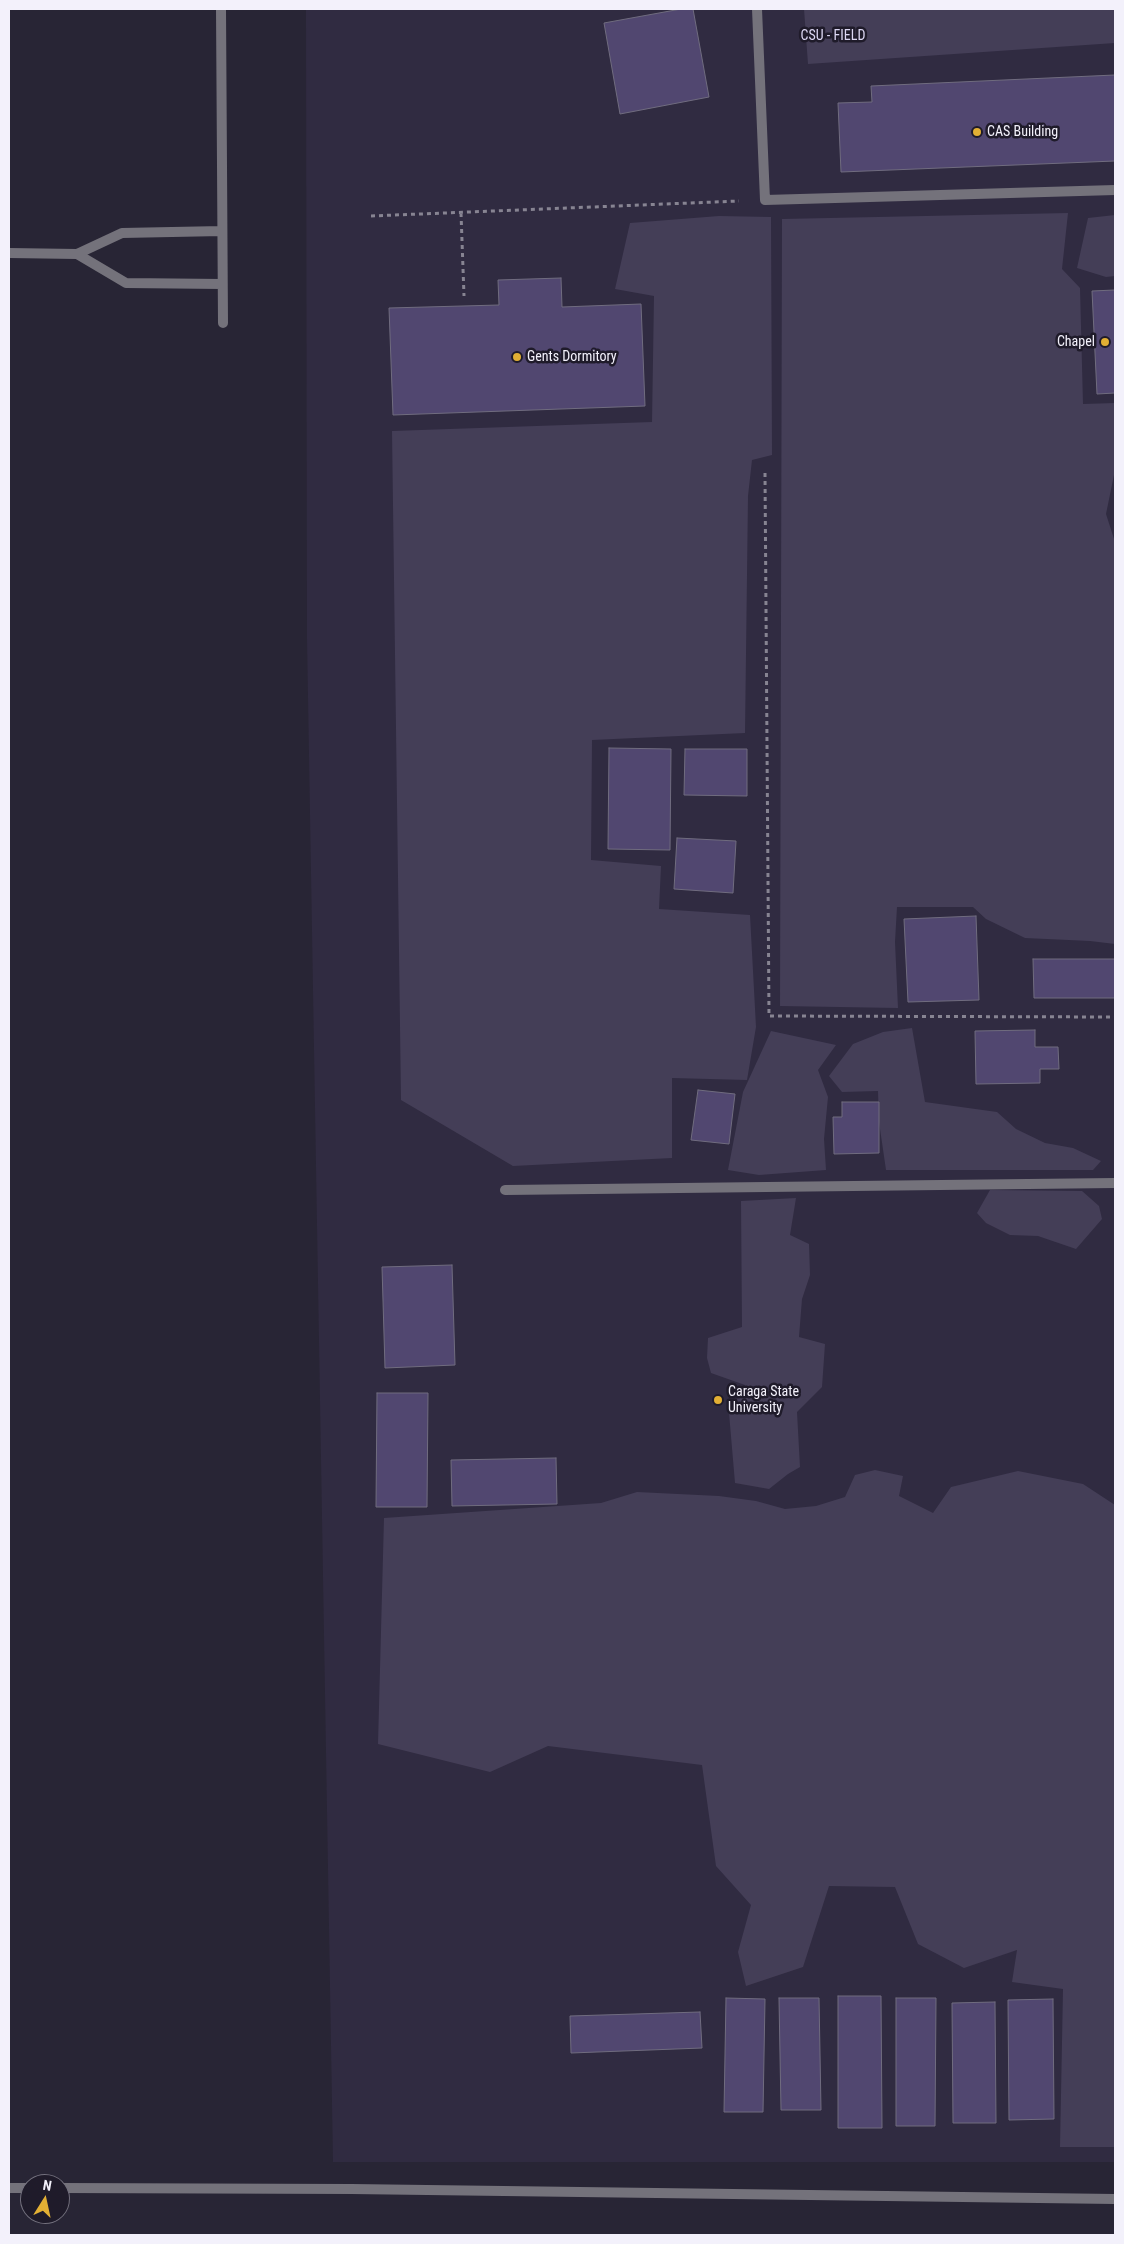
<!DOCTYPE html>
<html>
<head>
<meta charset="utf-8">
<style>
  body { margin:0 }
  #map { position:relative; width:1124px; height:2244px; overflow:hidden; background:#282535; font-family:"Roboto Condensed",sans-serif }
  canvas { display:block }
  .frame { position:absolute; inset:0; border:10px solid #f3f1fb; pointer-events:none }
  .north { position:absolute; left:20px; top:2174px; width:50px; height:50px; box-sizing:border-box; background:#1f1b2a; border:1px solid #74717e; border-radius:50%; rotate:10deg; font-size:14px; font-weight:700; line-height:20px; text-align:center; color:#f3f1fb }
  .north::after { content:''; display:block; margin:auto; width:18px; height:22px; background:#e2af34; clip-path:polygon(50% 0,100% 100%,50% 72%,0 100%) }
</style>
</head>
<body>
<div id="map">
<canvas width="1124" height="2244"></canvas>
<div class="frame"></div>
<div class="north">N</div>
</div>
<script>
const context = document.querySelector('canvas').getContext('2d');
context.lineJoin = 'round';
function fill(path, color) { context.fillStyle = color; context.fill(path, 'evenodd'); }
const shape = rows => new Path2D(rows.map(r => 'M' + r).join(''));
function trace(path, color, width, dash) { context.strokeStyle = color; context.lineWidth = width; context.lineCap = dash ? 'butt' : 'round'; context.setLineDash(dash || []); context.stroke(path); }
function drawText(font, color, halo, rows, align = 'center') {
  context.font = font + ' "Roboto Condensed",sans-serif'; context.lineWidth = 5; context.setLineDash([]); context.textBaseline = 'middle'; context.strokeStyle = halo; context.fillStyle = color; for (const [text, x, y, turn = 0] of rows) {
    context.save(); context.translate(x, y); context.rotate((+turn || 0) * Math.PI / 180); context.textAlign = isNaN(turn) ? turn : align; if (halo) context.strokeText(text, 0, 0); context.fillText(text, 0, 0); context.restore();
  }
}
const built = shape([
  [306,9,1115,9,1115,2162,333,2162,307,638]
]);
const green = shape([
  [804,9,1115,9,1115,43,808,64],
  [1068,213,1062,269,1080,288,1083,404,1115,403,1115,470,1106,514,1115,542,1115,944,1090,941,1025,938,986,919,973,907,897,907,895,942,898,1008,780,1006,782,219],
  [1115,215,1115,276,1106,277,1077,268,1088,218],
  [719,216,771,217,772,455,752,460,748,496,745,733,592,740,591,860,661,866,659,909,750,915,756,1027,747,1080,672,1078,672,1158,513,1166,401,1100,392,431,652,422,654,296,615,289,630,223],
  [912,1028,925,1102,997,1112,1016,1129,1045,1143,1073,1148,1101,1161,1093,1170,886,1170,879,1122,878,1091,842,1092,829,1076,853,1044,883,1032],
  [771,1031,836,1045,818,1070,828,1097,824,1139,826,1170,759,1175,728,1170,743,1092],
  [990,1190,1082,1191,1099,1206,1102,1219,1076,1249,1038,1236,1010,1235,986,1223,977,1213],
  [796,1198,790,1235,809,1244,810,1275,802,1299,799,1337,825,1344,822,1387,797,1412,800,1467,788,1474,769,1489,735,1483,729,1413,745,1385,711,1373,707,1358,708,1338,742,1327,741,1201],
  [875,1470,903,1476,899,1496,933,1513,951,1487,1018,1471,1083,1484,1115,1505,1115,2147,1060,2147,1063,1989,1012,1982,1017,1950,964,1968,918,1944,895,1887,829,1886,803,1967,746,1986,738,1952,751,1905,716,1866,702,1765,548,1746,490,1772,378,1744,384,1518,601,1503,637,1492,719,1496,756,1501,785,1509,816,1506,845,1497,855,1475]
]);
const building = shape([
  [681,9,693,9,709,97,620,114,604,23,681,9],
  [1115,75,1115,161,841,172,838,103,872,102,871,86,1115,75],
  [561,278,562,307,641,304,645,406,393,415,389,308,499,305,498,280,561,278],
  [1115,290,1115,393,1097,394,1092,291,1115,290],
  [609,748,671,749,670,850,608,849,609,748],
  [685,749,747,749,747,796,684,795,685,749],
  [677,838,736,841,733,893,674,889,677,838],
  [976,916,979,1000,908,1002,904,919,976,916],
  [1033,959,1115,959,1115,998,1034,998,1033,959],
  [1035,1030,1035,1047,1058,1047,1059,1069,1040,1069,1040,1083,976,1084,975,1031,1035,1030],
  [698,1090,735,1094,729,1144,691,1140,698,1090],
  [842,1102,879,1102,879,1153,834,1154,833,1117,842,1117,842,1102],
  [452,1265,455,1365,385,1368,382,1267,452,1265],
  [377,1393,428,1393,427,1507,376,1507,377,1393],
  [556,1458,557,1504,452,1506,451,1460,556,1458],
  [838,1996,881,1996,882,2128,838,2128,838,1996],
  [726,1998,765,1999,763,2112,724,2112,726,1998],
  [779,1998,819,1998,821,2110,781,2110,779,1998],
  [896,1998,936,1998,935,2126,896,2126,896,1998],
  [1053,1999,1054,2119,1009,2120,1008,2000,1053,1999],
  [995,2002,996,2123,953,2123,952,2003,995,2002],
  [700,2012,702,2048,571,2053,570,2016,700,2012]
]);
const path = shape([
  [461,213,464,296],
  [371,216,739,201],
  [765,473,769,1016,1115,1017]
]);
const lane = shape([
  [757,9,765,200,1115,190],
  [505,1190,1115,1183]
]);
const street = shape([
  [221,9,223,323],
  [9,253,77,254,122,233,222,231],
  [77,254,126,283,222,284],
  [9,2188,30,2188],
  [60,2188,351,2189,1115,2199]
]);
const markers = [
  [977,132,5,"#e2af34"],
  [1105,342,5,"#e2af34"],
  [517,357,5,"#e2af34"],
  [718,1400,5,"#e2af34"]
];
const parkNames = [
  ["CSU - FIELD",833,36]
];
const poiNames = [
  ["CAS Building",987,132],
  ["Chapel",1095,342,"right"],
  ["Gents Dormitory",527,357],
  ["Caraga State",728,1392],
  ["University",728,1408]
];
fill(built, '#302b41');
fill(green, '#443e57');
fill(building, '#514770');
trace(building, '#706c7f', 1);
trace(path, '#878492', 3, [4, 4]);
trace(lane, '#74727b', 10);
trace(street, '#74727b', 10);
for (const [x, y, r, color] of markers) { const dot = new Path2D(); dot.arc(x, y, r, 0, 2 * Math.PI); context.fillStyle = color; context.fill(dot); trace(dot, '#1f1b2a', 2); }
drawText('14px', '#ddd8f4', '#1f1b2a', parkNames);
drawText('14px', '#f3f1fb', '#1f1b2a', poiNames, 'left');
</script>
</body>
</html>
